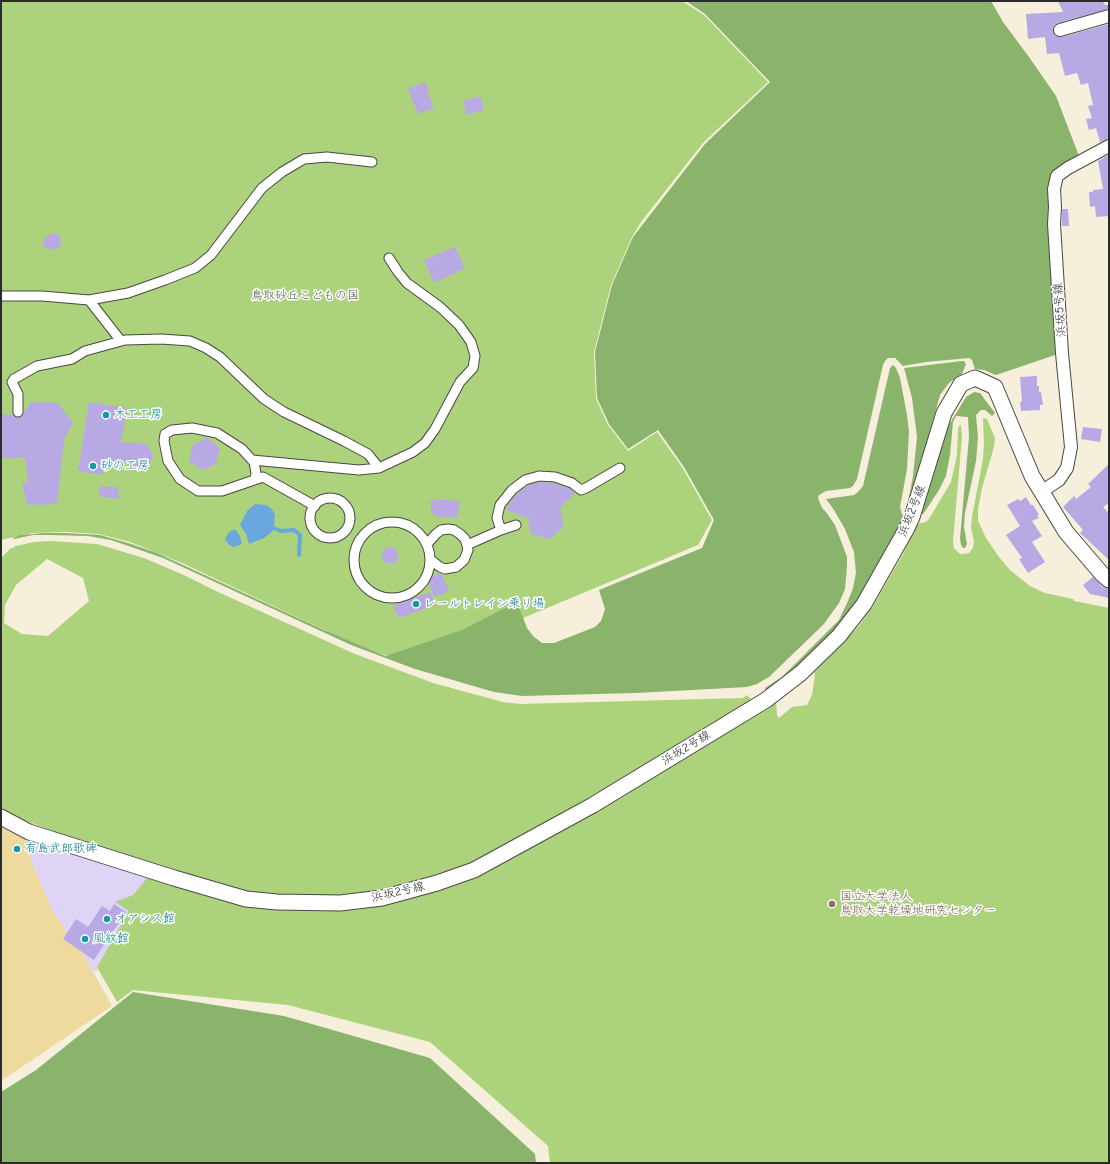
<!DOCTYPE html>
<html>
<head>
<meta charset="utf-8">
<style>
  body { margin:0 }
  #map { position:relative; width:1110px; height:1164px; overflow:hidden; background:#f5efdc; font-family:"Comic Neue",sans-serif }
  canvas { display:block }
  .frame { position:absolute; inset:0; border:2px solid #2b2b2b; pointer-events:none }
</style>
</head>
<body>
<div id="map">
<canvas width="1110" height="1164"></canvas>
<div class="frame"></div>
</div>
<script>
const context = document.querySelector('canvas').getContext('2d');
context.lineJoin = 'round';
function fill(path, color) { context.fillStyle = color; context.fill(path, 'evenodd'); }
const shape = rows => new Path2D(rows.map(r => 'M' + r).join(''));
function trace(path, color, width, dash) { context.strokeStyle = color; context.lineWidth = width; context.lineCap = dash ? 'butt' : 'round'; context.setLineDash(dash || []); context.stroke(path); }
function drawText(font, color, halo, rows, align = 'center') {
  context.font = font + ' "Comic Neue","Klee One",sans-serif'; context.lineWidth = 3; context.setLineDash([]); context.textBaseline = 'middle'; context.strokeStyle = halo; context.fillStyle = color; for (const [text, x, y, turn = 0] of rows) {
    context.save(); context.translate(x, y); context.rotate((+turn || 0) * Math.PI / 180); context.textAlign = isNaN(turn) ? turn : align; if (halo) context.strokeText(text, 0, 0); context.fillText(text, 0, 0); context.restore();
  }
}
const built = shape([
  [22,837,152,880,96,972,51,946]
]);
const green = shape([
  [1,1,682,1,704,15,768,82,703,143,641,222,632,237,611,285,594,352,596,399,608,425,628,451,657,432,682,467,712,520,698,545,480,636,408,662,376,652,333,634,182,563,130,542,99,534,66,532,32,533,1,540],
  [983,418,987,419,995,438,994,447,982,488,978,509,978,521,986,538,999,557,1010,570,1030,586,1045,593,1073,599,1074,601,1109,608,1109,1163,550,1163,548,1146,430,1042,288,1005,133,990,117,1002,97,967,129,911,115,902,133,895,148,877,215,897,382,904,432,892,471,878,511,859,768,709,776,702,777,715,779,718,792,707,807,705,812,695,815,675,814,672,858,627,873,606,903,554,916,524,926,522,929,519,951,482,957,455,958,429,959,426,961,425,962,437,953,541,954,548,960,554,964,554,969,553,973,548,974,541,971,528,972,517,983,459,984,444],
  [51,541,97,544,144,558,186,576,218,592,355,654,433,683,503,702,520,704,743,698,747,695,752,700,752,703,557,816,484,857,457,868,395,887,360,893,315,897,277,896,245,891,213,883,81,842,24,820,1,808,1,558,10,549,16,546,34,542],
  [47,559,83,578,89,601,48,636,22,634,4,623,5,605,16,585]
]);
const forest = shape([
  [686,1,991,1,1003,22,1029,57,1056,96,1079,156,1057,169,1058,354,996,375,984,370,975,369,972,360,969,358,926,362,903,366,895,358,888,358,885,361,883,365,857,479,853,486,850,488,826,491,819,495,818,498,822,508,826,512,835,525,847,557,847,566,845,589,839,603,824,624,769,677,757,684,747,687,636,693,522,696,494,692,415,669,351,645,163,558,111,540,88,536,50,535,33,535,14,539,13,538,20,535,44,533,65,533,100,535,128,543,157,553,324,630,386,656,462,630,517,602,527,628,533,636,542,643,554,643,595,627,601,621,605,609,599,590,702,548,714,520,684,467,658,430,628,449,609,424,597,398,595,352,612,285,633,237,705,144,770,82,705,14],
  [962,361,964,361,966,364,962,374,949,383,940,395,913,495,907,508,913,476,917,437,912,398,904,368],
  [893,365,896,368,900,378,907,415,909,432,907,469,900,507,902,514,905,517,896,537,846,619,810,657,766,691,765,688,782,677,839,620,848,601,853,588,856,573,854,552,845,529,834,510,826,499,854,495,858,492,863,486,890,368],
  [974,392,980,393,995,413,992,416,985,410,981,410,976,415,978,438,976,461,965,513,964,527,967,544,965,548,963,548,961,545,960,538,969,437,968,417,956,416,953,422,950,455,946,476,939,490,924,513,919,516,947,428,966,397],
  [133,992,284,1016,430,1058,535,1154,536,1163,1,1163,1,1092,36,1070]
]);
const sand = shape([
  [1,824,24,835,33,865,52,910,87,961,112,1006,1,1081]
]);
const water = shape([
  [255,504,266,505,272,509,275,515,274,527,272,532,264,538,249,544,246,534,240,525,247,511],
  [235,529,240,536,242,544,234,547,229,545,225,539,229,532]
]);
const stream = shape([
  [269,526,281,531,294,530,300,535,299,555]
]);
const building = shape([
  [1058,1,1103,1,1105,5,1109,5,1109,9,1058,23,1054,25,1053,29,1055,35,1062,37,1109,24,1109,139,1100,142,1096,128,1089,130,1086,119,1092,118,1088,106,1093,105,1088,83,1081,85,1077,73,1065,76,1059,53,1047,54,1045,37,1028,39,1026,14,1063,12],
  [425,82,429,92,428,93,434,108,418,114,408,89],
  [480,96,484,110,467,115,463,101],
  [1109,155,1109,216,1096,217,1095,206,1090,207,1089,192,1093,192,1093,190,1103,189,1098,161],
  [1062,209,1068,209,1069,226,1062,226],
  [52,233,58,234,61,239,60,246,53,250,43,247,45,237],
  [455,247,465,268,434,283,424,260],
  [1037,376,1037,386,1039,386,1039,392,1041,392,1043,405,1040,405,1040,410,1021,411,1020,402,1022,401,1020,377],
  [31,402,58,403,73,423,64,439,57,504,27,505,22,483,28,483,25,457,1,459,1,414,13,415,15,417,21,417],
  [89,402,127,408,121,442,147,444,154,457,145,469,132,467,131,464,104,460,102,475,78,471],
  [1083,427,1102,429,1100,442,1081,439],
  [207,438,220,448,216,464,202,470,189,461,193,445],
  [1109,464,1109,503,1103,507,1109,513,1109,560,1080,533,1083,530,1063,507,1074,496,1076,499,1091,487,1088,484],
  [540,482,554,483,568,488,575,493,560,508,564,526,550,539,531,534,528,518,506,510,516,494,531,484],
  [100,486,119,488,118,499,99,496],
  [1026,497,1031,505,1033,505,1039,515,1037,516,1039,518,1032,521,1042,536,1032,542,1045,562,1028,573,1019,559,1022,558,1006,535,1020,526,1007,505,1018,499,1020,501],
  [431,499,459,501,459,513,457,513,457,518,434,516,435,513,431,513],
  [387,547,395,548,399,557,395,563,385,563,381,555],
  [440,573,442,574,449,591,434,597,427,579],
  [1093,577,1103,587,1109,589,1109,598,1090,594,1083,585],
  [430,592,435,605,399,618,398,615,397,615,393,606],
  [114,904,126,912,94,960,63,939,76,919,88,927,102,906,110,911]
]);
const pedestrian = shape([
  [1,296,42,296,89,300,128,293,165,280,195,268,211,255,262,188,282,172,304,159,327,157,372,162],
  [89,300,121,341],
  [18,412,18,394,12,382,14,379,37,366,72,359,85,351,125,340,161,339,190,341,206,348,220,357,264,399,284,412,344,441,368,454,379,468],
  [252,460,359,470,379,468,413,452,425,443,435,429,460,382,473,368,475,356,471,342,459,325,440,307,407,283,398,272,389,258],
  [255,479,256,473,254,462,252,460,242,449,217,433,192,428,172,430,165,434,164,441,168,461,180,479,198,491,222,491,263,477,315,506],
  '310 518a20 20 0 1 1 40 0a20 20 0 1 1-40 0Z',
  '354 560a38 38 0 1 1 76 0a38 38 0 1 1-76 0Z',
  [501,530,497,518,500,505,512,490,525,480,539,476,555,477,572,483,581,490,586,488,620,468],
  [427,544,436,534,441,530,448,529,454,530,460,534,465,539,467,545,468,550,464,560,456,567,445,569,440,567,431,560],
  [467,545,501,530,516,525]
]);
const minor = shape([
  [1060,30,1109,16],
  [1041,492,1059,480,1067,468,1071,447,1062,353,1054,224,1055,207,1054,189,1057,176,1068,168,1109,146]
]);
const tertiary = shape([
  [1,817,29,832,174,878,246,899,277,902,340,903,382,898,437,883,474,870,593,805,766,700,801,673,839,636,864,604,907,528,912,517,944,413,961,384,975,378,995,387,1032,476,1066,532,1102,574,1109,580]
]);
const markers = [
  [106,415,4,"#0f9aa8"],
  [93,466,4,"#0f9aa8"],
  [416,604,4,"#0f9aa8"],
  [17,849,4,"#0f9aa8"],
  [832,904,4,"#8d6e63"],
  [107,919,4,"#0f9aa8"],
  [85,939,4,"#0f9aa8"]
];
const parkNames = [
  ["鳥取砂丘こどもの国",305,296]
];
const streetNames = [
  ["浜坂5号線",1060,310,-94],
  ["浜坂2号線",912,511,-68],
  ["浜坂2号線",686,748,-31],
  ["浜坂2号線",398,892,-13]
];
const cultureNames = [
  ["木工工房",114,415],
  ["砂の工房",101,466],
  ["レールトレイン乗り場",424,604],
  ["有島武郎歌碑",25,849],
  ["オアシス館",115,919],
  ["風紋館",93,939]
];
const educationNames = [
  ["国立大学法人",840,897],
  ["鳥取大学乾燥地研究センター",840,911]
];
fill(built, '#dfd4f5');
fill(green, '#add27c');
fill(forest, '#8ab46c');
fill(sand, '#eeda9e');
fill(water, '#69a8dc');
trace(stream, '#69a8dc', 4);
fill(building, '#b8a9e5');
trace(pedestrian, '#494846', 11);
trace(minor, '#494846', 14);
trace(tertiary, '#494846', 17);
trace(pedestrian, '#fff', 9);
trace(minor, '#fff', 12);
trace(tertiary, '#fff', 15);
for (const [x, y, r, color] of markers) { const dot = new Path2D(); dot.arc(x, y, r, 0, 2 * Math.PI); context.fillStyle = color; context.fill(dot); trace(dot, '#fff', 1.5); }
drawText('12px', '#525d43', '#fff', parkNames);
drawText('12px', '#2b2b2b', '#fff', streetNames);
drawText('12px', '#0d838f', '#fff', cultureNames, 'left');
drawText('12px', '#785e54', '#fff', educationNames, 'left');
</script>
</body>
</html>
